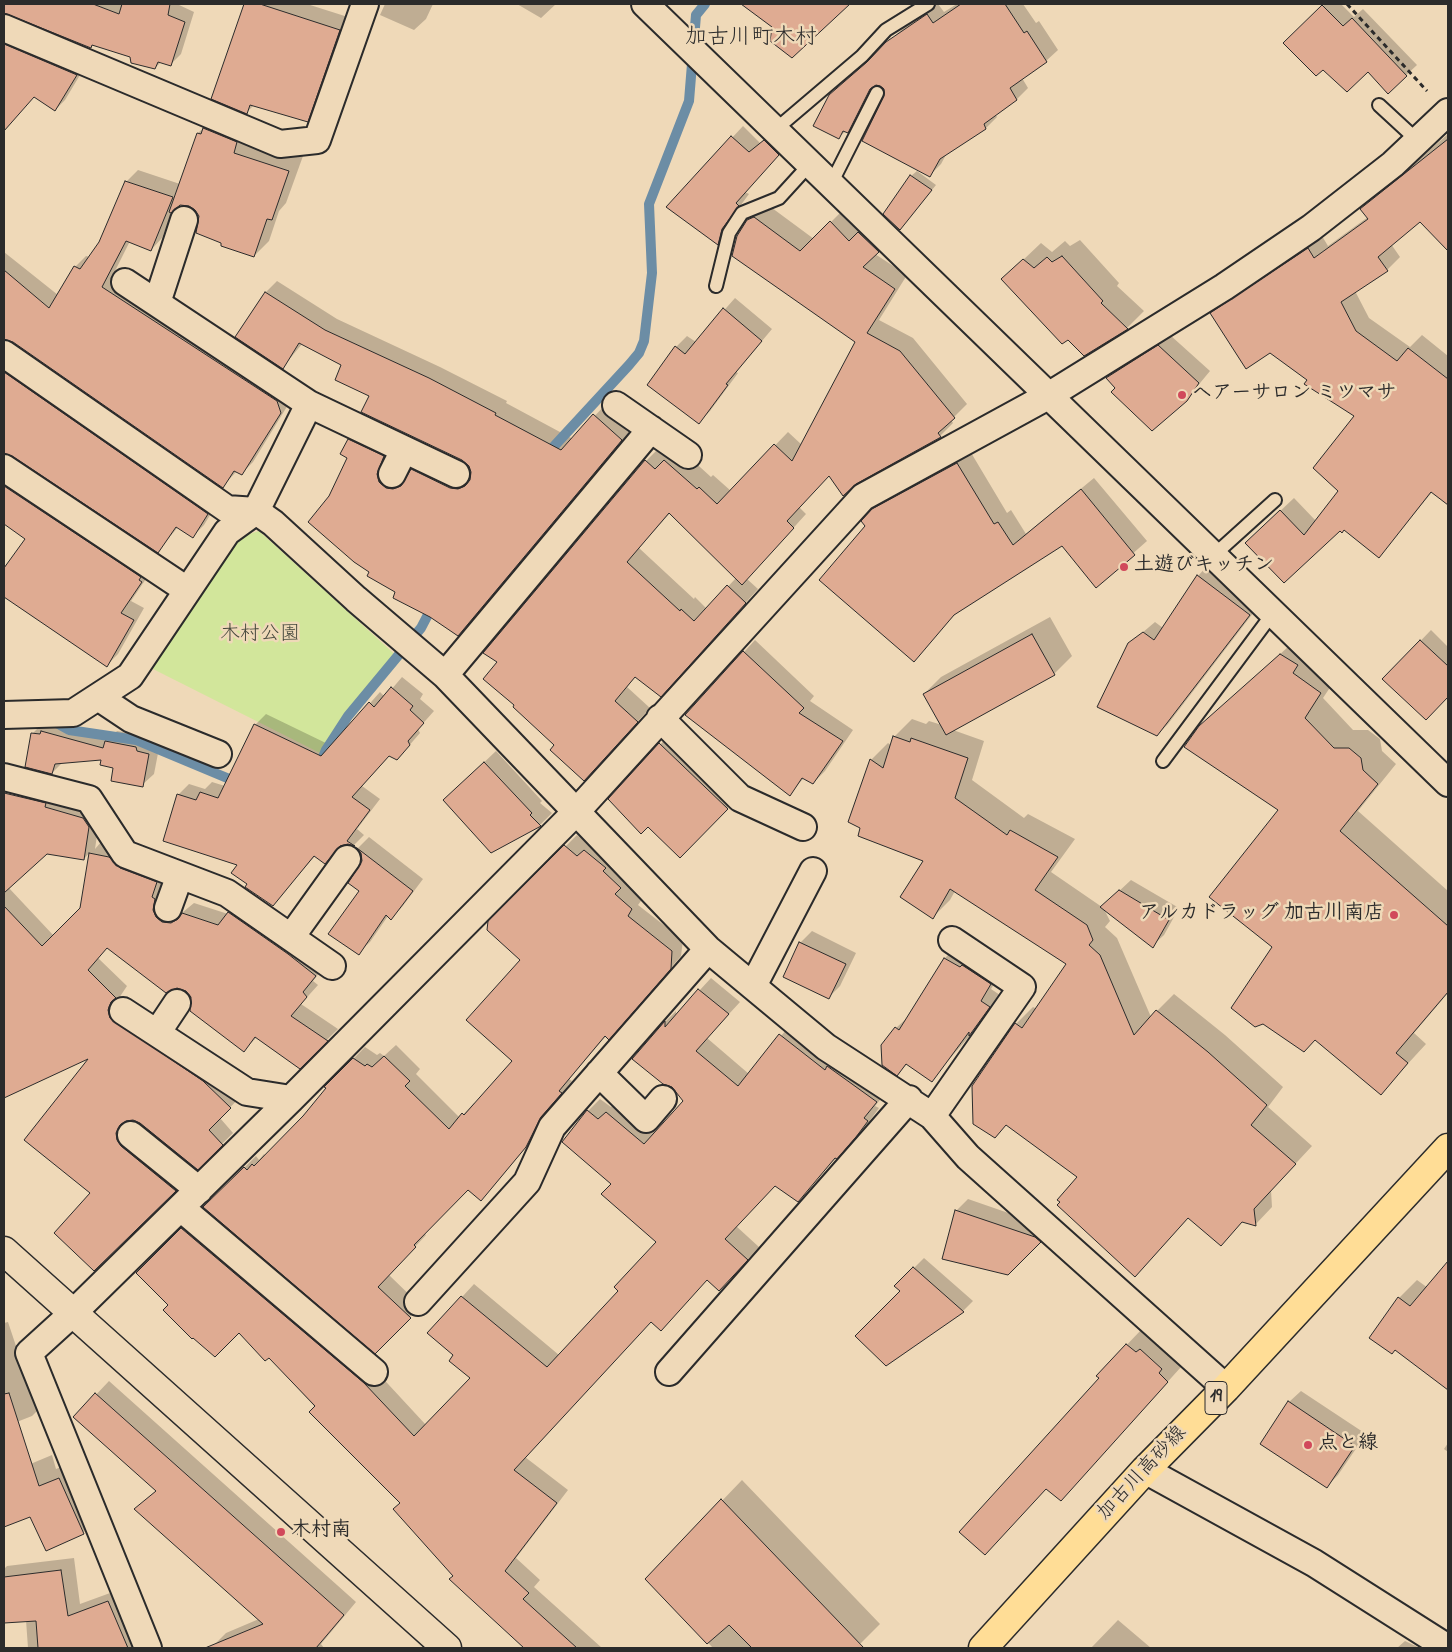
<!DOCTYPE html>
<html>
<head>
<meta charset="utf-8">
<style>
  body { margin:0 }
  #map { position:relative; width:1452px; height:1652px; overflow:hidden; background:#efd9b8; font-family:"Indie Flower",sans-serif }
  canvas { display:block }
  .frame { position:absolute; inset:0; border:5px solid #2b2b2b; pointer-events:none }
</style>
</head>
<body>
<div id="map">
<canvas width="1452" height="1652"></canvas>
<div class="frame"></div>
</div>
<script>
const context = document.querySelector('canvas').getContext('2d');
context.lineJoin = 'round';
function fill(path, color) { context.fillStyle = color; context.fill(path, 'evenodd'); }
const shape = rows => new Path2D(rows.map(r => 'M' + r).join(''));
function trace(path, color, width, dash) { context.strokeStyle = color; context.lineWidth = width; context.lineCap = dash ? 'butt' : 'round'; context.setLineDash(dash || []); context.stroke(path); }
function drawText(font, color, halo, rows, align = 'center') {
  context.font = font + ' "Indie Flower","Klee One",sans-serif'; context.lineWidth = 5; context.setLineDash([]); context.textBaseline = 'middle'; context.strokeStyle = halo; context.fillStyle = color; for (const [text, x, y, turn = 0] of rows) {
    context.save(); context.translate(x, y); context.rotate((+turn || 0) * Math.PI / 180); context.textAlign = isNaN(turn) ? turn : align; if (halo) context.strokeText(text, 0, 0); context.fillText(text, 0, 0); context.restore();
  }
}
const green = shape([
  [259,531,401,660,320,753,149,667,230,540]
]);
const shadow = shape([
  [4,4,177,4,194,12,181,54,171,64,161,62,155,68,131,56,94,44,91,47,4,12],
  [245,4,307,4,351,18,319,109,307,120,254,105,247,112,213,98],
  [385,4,433,4,426,19,414,30,380,15],
  [517,4,556,4,541,18],
  [750,4,848,4,840,12,773,27,747,7],
  [938,4,944,12,957,4,1023,4,1036,23,1039,21,1058,50,1046,61,1022,78,1028,88,1017,99,995,114,997,117,986,128,947,153,941,164,930,175,886,96,885,88,877,84,859,120,839,137,830,96,912,20],
  [1325,4,1341,4,1354,17,1363,9,1417,65,1388,92,1368,70,1285,43],
  [4,28,86,65,65,100,55,110,34,96,4,131],
  [213,119,248,138,303,156,286,203,279,211,269,241,254,256,223,242,196,209,189,205,180,204,173,210,162,238,151,250,130,241,113,275,288,390,291,400,253,462,241,474,237,471,223,486,13,341,4,338,4,252,58,295,75,267,86,256,90,257,100,243,127,181,138,170,180,184,198,133],
  [743,126,760,143,775,130,789,143,745,192,749,194,732,217,728,233,718,244,668,207],
  [1448,134,1448,248,1421,221,1391,244,1400,257,1387,270,1355,291,1369,318,1410,347,1422,335,1448,356,1448,503,1433,491,1379,556,1344,529,1340,530,1287,579,1260,530,1294,498,1316,521,1339,491,1356,416,1270,351,1212,313,1225,300,1322,236,1328,246,1368,217,1362,209],
  [917,171,936,185,905,223,911,176],
  [768,205,814,239,844,209,891,238,875,254,907,275,879,320,913,338,967,404,951,420,953,423,940,436,829,474,799,507,806,514,747,579,758,589,674,682,636,676,627,687,650,708,597,766,556,745,646,461,659,448,678,447,711,477,713,475,731,491,788,432,802,445,856,341,748,220,762,207],
  [670,513,736,578,707,609,695,597,694,599,639,548],
  [1080,240,1119,283,1117,286,1144,311,1127,328,1084,354,1003,279,1041,243,1052,252,1065,241,1070,246],
  [277,281,337,319,440,367,507,401,506,403,573,439,606,404,633,428,458,634,370,571,330,497,349,457,349,440,360,428,395,445,397,477,408,477,424,459,461,477,470,478,472,472,470,465,371,395,343,365,302,344,283,367,237,337,266,292],
  [735,298,772,329,736,372,738,373,710,411,699,422,676,347,687,336,696,342],
  [1170,335,1210,371,1186,400,1107,378,1119,367],
  [4,352,218,502,204,525,193,536,178,527,158,551,13,454,4,452],
  [970,451,1007,513,1011,510,1026,534,1094,478,1147,541,1096,586,1062,545,958,611,914,660,866,526,873,510,886,497],
  [4,466,152,570,131,601,144,608,118,654,107,665,4,595,4,570,27,539,4,523],
  [1208,565,1260,604,1168,724,1157,735,1129,644,1155,622,1163,628,1198,576],
  [1050,617,1072,656,1054,674,953,730,984,741,972,780,1024,818,1028,814,1075,839,1051,872,1102,907,1131,880,1179,908,1164,935,1152,946,1104,909,1110,921,1105,927,1117,938,1151,1017,1174,994,1225,1035,1283,1087,1268,1107,1312,1146,1271,1190,1272,1207,1255,1225,1243,1221,1221,1244,1189,1217,1152,1258,1079,1177,1007,1124,995,1137,1016,1024,1033,1007,1037,1009,1068,964,955,891,950,900,933,917,925,860,871,760,888,743,891,745,894,737,912,719,926,724,929,721,942,725,924,694,941,677],
  [1431,630,1448,647,1448,696,1426,719,1384,679],
  [1300,636,1339,674,1323,698,1353,730,1368,730,1380,739,1382,751,1396,764,1358,811,1448,891,1448,993,1414,1033,1426,1044,1381,1093,1274,947,1280,810,1200,727],
  [755,640,814,696,810,701,853,730,825,771,813,783,804,778,789,794,687,715],
  [402,677,423,694,420,699,434,711,418,729,420,733,407,748,390,755,362,786,380,799,357,829,364,835,354,845,342,844,325,863,315,856,272,905,249,884,239,864,178,795,189,784,205,789,212,782,225,786,255,725,266,714,332,746,380,692,385,697],
  [54,720,112,736,117,731,147,736,148,740,160,743,154,774,142,785,102,759,63,762,52,773,32,734,44,722],
  [671,733,738,797,680,857,648,825,610,799],
  [496,751,542,801,540,803,552,813,541,824,491,851,456,789],
  [32,786,100,815,95,849,101,842,120,846,167,871,174,911,183,912,194,903,228,914,240,901,326,964,313,981,318,985,301,1004,338,1029,299,1067,257,1037,244,1050,186,990,108,947,98,958,127,986,119,998,121,1007,241,1096,220,1118,233,1133,198,1168,141,1122,128,1119,128,1128,186,1179,94,1270,92,1055,4,1097,4,883,20,797],
  [47,852,84,859,90,852,81,909,54,936,8,887],
  [577,835,589,845,596,840,631,876,625,882,643,898,638,905,683,940,681,956,620,1027,606,1036,569,1079,572,1081,552,1105,537,1134,492,1188,481,1199,468,1188,424,1233,426,1235,389,1275,421,1306,375,1352,205,1207,256,1156,259,1160,264,1154,266,1156,304,1116,328,1088,326,1087,365,1047,377,1055,380,1053,384,1056,396,1045,420,1069,416,1074,460,1118,474,1103,476,1104,513,1060,522,960,490,922],
  [369,837,423,879,402,907,391,918,388,916,370,942,358,953,363,861,362,853,358,848],
  [812,931,856,953,840,986,829,997,784,976,800,943],
  [956,947,1001,972,991,989,1000,995,981,1023,931,1080,908,1063,897,1074,896,1028,908,1017,945,958],
  [711,978,740,1002,707,1038,749,1074,792,1023,888,1090,875,1106,879,1108,868,1123,797,1201,775,1184,736,1226,759,1247,731,1277,708,1279,652,1320,525,1457,568,1490,516,1558,540,1580,534,1587,602,1648,530,1648,451,1579,454,1576,402,1502,269,1357,239,1331,170,1305,137,1273,194,1217,376,1371,426,1425,472,1378,454,1354,429,1333,474,1284,559,1355,619,1291,657,1242,613,1183,588,1111,600,1099,611,1107,618,1101,656,1133,684,1101,673,1086,634,1059,666,1021,676,1011,676,1016],
  [968,1199,1046,1226,1051,1230,1008,1274,956,1211],
  [924,1258,973,1301,963,1311,887,1364,901,1291,896,1286],
  [1448,1263,1448,1388,1395,1349,1399,1298,1417,1280,1428,1288],
  [8,1322,29,1385,43,1405,32,1416,4,1427,4,1323],
  [1141,1330,1175,1354,1173,1358,1181,1367,1075,1485,1047,1488,1101,1378,1098,1375],
  [109,1381,356,1602,321,1644,324,1648,215,1648,214,1645,226,1633,259,1619,136,1509,157,1490,75,1417],
  [1301,1391,1366,1434,1338,1475,1327,1486,1289,1402],
  [1448,1443,1448,1452,1444,1449],
  [52,1455,56,1469,76,1461,100,1516,83,1533,31,1516,4,1526,4,1475],
  [742,1480,880,1624,856,1648,713,1648,647,1579],
  [74,1558,80,1604,121,1589,146,1648,28,1648,26,1620,14,1621,4,1599,4,1569,7,1566],
  [1118,1620,1151,1648,1091,1648],
  [1405,1641,1420,1648,1397,1648]
]);
const stream = shape([
  [545,456,629,365,639,353,644,341,652,273,649,204,689,101,696,15,705,4],
  [51,720,69,730,136,740,239,783],
  [320,764,326,750,348,716,421,628,433,605]
]);
const building = shape([
  [4,4,93,4,119,14,122,4,170,4,168,15,185,22,171,66,158,62,155,69,131,63,130,57,92,45,91,48,4,13,4,4],
  [244,4,260,4,340,30,308,122,250,105,247,114,211,99,244,4],
  [741,4,850,4,792,58,770,41,772,27,741,4],
  [961,4,1005,4,1024,33,1027,31,1047,62,1010,88,1017,100,984,124,986,129,940,159,930,177,862,141,884,96,884,89,880,86,876,85,870,89,848,133,843,131,839,139,813,126,829,95,867,62,886,42,927,14,933,23,961,4],
  [1322,5,1343,26,1352,18,1407,76,1388,94,1368,72,1347,92,1323,70,1316,76,1283,43,1322,5],
  [4,44,77,75,55,111,34,97,4,131,4,44],
  [203,128,237,142,234,153,289,171,272,220,267,219,254,257,221,246,221,243,196,233,199,216,195,210,189,206,180,205,171,213,169,212,197,133,201,134,203,128],
  [731,136,749,152,764,140,779,155,736,203,739,206,722,229,718,245,666,207,731,136],
  [1448,139,1448,251,1420,222,1378,257,1388,271,1341,302,1356,331,1397,361,1408,348,1448,379,1448,505,1431,492,1379,558,1344,530,1342,533,1340,531,1284,583,1245,543,1280,510,1304,535,1338,491,1313,468,1354,416,1304,384,1307,380,1270,353,1246,369,1210,313,1308,248,1314,258,1368,219,1360,209,1448,139],
  [910,175,932,190,900,230,883,214,910,175],
  [125,181,173,197,151,251,126,241,102,287,277,401,281,413,242,475,234,471,223,488,13,342,4,339,4,270,49,308,74,266,80,269,99,242,125,181],
  [754,217,800,251,830,221,849,241,858,232,879,252,863,267,895,289,867,333,900,351,955,418,938,433,941,437,856,484,843,496,829,476,787,521,794,528,742,585,669,513,627,562,680,611,681,609,694,621,727,585,746,603,661,697,635,677,615,701,638,722,584,781,550,750,554,745,513,707,514,705,483,679,497,662,483,653,645,460,655,469,664,460,697,489,699,487,717,504,774,444,792,461,855,342,732,256,737,236,747,220,754,217],
  [1062,256,1103,301,1101,303,1128,329,1084,356,1068,340,1062,344,1001,279,1023,259,1034,268,1047,257,1052,262,1062,256],
  [265,292,325,330,429,378,496,413,495,415,561,450,593,414,622,440,458,636,430,617,393,598,395,592,367,576,369,572,354,562,308,522,329,496,347,458,340,454,348,439,384,456,377,474,379,482,386,488,393,489,401,486,411,469,450,488,458,489,465,486,470,480,471,472,469,466,462,460,361,412,369,396,335,380,341,365,299,343,283,369,235,337,265,292],
  [723,308,762,341,726,384,728,385,699,424,647,385,675,346,685,354,723,308],
  [1158,345,1199,383,1187,401,1152,431,1111,392,1115,388,1106,378,1158,345],
  [4,372,208,514,193,538,176,527,158,553,12,456,4,453,4,372],
  [957,463,994,524,998,522,1013,545,1081,489,1135,555,1096,588,1062,546,954,615,914,662,819,580,865,526,861,521,872,509,957,463],
  [4,486,141,577,139,580,142,582,121,613,134,620,107,667,4,597,4,568,25,539,4,524,4,486],
  [1197,575,1250,615,1157,736,1097,707,1128,643,1143,632,1154,640,1197,575],
  [1032,634,1055,675,946,735,923,694,1032,634],
  [1420,640,1448,666,1448,697,1426,720,1382,679,1420,640],
  [743,651,804,708,799,713,843,741,813,784,802,778,790,796,685,715,743,651],
  [1280,654,1298,665,1293,673,1321,693,1305,718,1334,748,1349,748,1361,758,1363,770,1378,784,1340,831,1448,926,1448,992,1396,1053,1408,1063,1381,1095,1315,1040,1304,1052,1263,1024,1255,1027,1231,1008,1272,947,1209,897,1278,810,1184,747,1199,726,1280,654],
  [391,687,413,706,410,710,424,723,408,741,410,745,397,760,389,756,352,797,370,810,347,841,355,846,348,844,340,846,325,864,314,856,273,906,245,887,247,884,231,873,237,865,163,841,177,794,196,800,200,792,218,798,254,724,321,756,369,702,374,707,391,687],
  [41,731,103,748,105,741,136,747,137,751,149,754,143,787,111,781,113,768,100,765,101,760,55,764,52,774,25,767,31,733,40,734,41,731],
  [893,736,910,742,911,738,968,758,955,798,1007,835,1010,830,1058,857,1035,890,1087,925,1093,940,1089,945,1100,955,1134,1035,1156,1010,1208,1052,1267,1105,1251,1125,1296,1164,1254,1209,1256,1226,1242,1222,1221,1246,1188,1218,1135,1277,1057,1205,1060,1202,1057,1200,1077,1177,1006,1125,995,1138,973,1124,972,1086,1015,1023,1022,1028,1066,964,950,889,933,919,900,897,923,861,858,836,860,828,848,822,870,759,883,768,893,736],
  [659,743,728,809,680,858,648,827,641,834,608,799,659,743],
  [484,762,532,813,530,815,541,826,491,853,443,800,484,762],
  [4,793,46,803,45,807,83,818,89,827,84,860,47,854,4,893,4,793],
  [564,845,577,856,584,850,606,868,603,871,621,888,615,894,632,909,628,916,672,951,671,969,609,1040,605,1036,559,1091,562,1093,541,1117,526,1147,481,1201,468,1190,414,1245,416,1247,378,1287,411,1318,375,1354,203,1207,244,1167,247,1170,252,1164,254,1166,303,1116,326,1088,324,1087,353,1058,365,1066,367,1064,372,1067,384,1056,410,1081,405,1086,449,1129,462,1113,464,1115,512,1061,466,1020,520,960,487,930,488,921,564,845],
  [357,848,413,891,391,920,386,915,359,955,328,934,359,891,348,883,362,861,361,853,357,848],
  [89,853,109,857,120,868,157,882,152,897,155,899,153,910,156,917,162,922,171,923,178,919,182,913,218,925,228,912,288,954,316,976,303,992,307,997,291,1016,328,1041,300,1069,255,1037,244,1052,190,1011,191,997,186,991,177,988,166,993,107,948,88,970,116,998,111,1002,108,1010,110,1018,203,1081,231,1108,209,1130,223,1145,198,1170,140,1123,133,1120,126,1121,120,1125,116,1133,117,1140,121,1146,176,1191,94,1271,54,1233,90,1193,24,1140,88,1059,4,1098,4,906,42,946,80,908,89,853],
  [1119,890,1169,920,1153,948,1100,907,1119,890],
  [799,942,846,964,829,999,783,977,799,942],
  [944,958,960,967,962,965,991,984,981,1001,990,1007,969,1036,969,1032,932,1082,906,1064,897,1076,882,1065,881,1045,895,1027,899,1030,944,958],
  [698,989,729,1014,696,1051,738,1086,779,1034,825,1070,827,1066,877,1102,864,1118,868,1121,856,1137,837,1159,835,1158,798,1202,775,1186,725,1239,748,1260,719,1291,707,1280,661,1331,651,1322,514,1470,557,1503,505,1571,529,1593,523,1599,577,1648,524,1648,449,1579,453,1576,393,1509,400,1503,309,1412,315,1406,269,1358,265,1361,239,1333,215,1357,193,1338,192,1339,163,1310,168,1305,136,1273,181,1228,364,1383,414,1436,470,1378,449,1361,453,1355,427,1333,461,1296,547,1367,618,1291,614,1287,656,1242,601,1194,611,1184,562,1142,587,1110,598,1119,606,1112,644,1144,683,1101,672,1087,663,1084,632,1059,665,1021,665,1027,698,989],
  [955,1210,1035,1237,1041,1242,1008,1275,942,1259,955,1210],
  [1448,1261,1448,1390,1395,1350,1392,1354,1369,1338,1398,1297,1410,1306,1448,1261],
  [913,1267,964,1312,886,1366,855,1336,900,1291,894,1286,913,1267],
  [1126,1344,1136,1352,1140,1349,1162,1369,1159,1373,1168,1382,1061,1501,1046,1489,985,1555,959,1532,1099,1378,1096,1376,1126,1344],
  [9,1393,39,1486,59,1478,84,1534,46,1551,30,1517,4,1527,4,1394,9,1393],
  [95,1393,344,1615,316,1648,205,1648,263,1624,134,1509,156,1491,73,1417,95,1393],
  [1288,1401,1355,1446,1327,1488,1260,1444,1288,1401],
  [721,1499,864,1648,752,1648,729,1625,707,1644,645,1579,721,1499],
  [61,1570,68,1616,108,1601,128,1648,38,1648,36,1621,4,1623,4,1577,61,1570]
]);
const path = shape([
  [1347,4,1427,91]
]);
const service = shape([
  [1379,105,1418,141],
  [775,130,862,56,886,30,928,4],
  [831,184,877,93],
  [716,286,729,233,742,213,779,198,810,164],
  [1213,556,1275,500],
  [1163,761,1273,613]
]);
const minor = shape([
  [645,4,1448,783],
  [4,28,280,144,317,140,365,4],
  [125,282,309,404,456,474],
  [157,303,184,220],
  [4,354,227,509,256,511,273,523,356,599,445,675,708,949,826,1047,932,1116,968,1157,1226,1388],
  [616,405,688,455],
  [4,468,187,590],
  [392,474,404,450],
  [445,675,651,429],
  [98,697,131,719,218,754],
  [4,715,73,713,130,676,227,532,256,511,309,404],
  [660,718,740,798,803,827],
  [4,777,89,799,125,854,227,893,332,966],
  [168,908,180,875],
  [291,937,347,859],
  [753,986,813,871],
  [123,1011,247,1092,291,1099],
  [157,1033,177,1003],
  [599,1073,646,1119,663,1099],
  [932,1116,1022,987,952,940],
  [131,1135,199,1190],
  [181,1208,374,1372],
  [418,1302,527,1182,552,1127,708,949],
  [669,1372,909,1099],
  [1145,1470,1314,1563,1448,1648],
  [148,1648,29,1353,73,1313,291,1099,576,812,863,497,1048,396,1224,287,1311,228,1393,164,1448,112]
]);
const tertiary = shape([
  [4,1251,447,1648]
]);
const primary = shape([
  [983,1648,1145,1470,1226,1388,1448,1148]
]);
const markers = [
  [1182,395,5,"#d1495b"],
  [1124,567,5,"#d1495b"],
  [1394,915,5,"#d1495b"],
  [1308,1445,5,"#d1495b"],
  [281,1532,5,"#d1495b"]
];
const shields = [
  [1216,1398,22]
];
const shieldNames = [
  ["19",1216,1398]
];
const poiNames = [
  ["ヘアーサロン ミツマサ",1192,395],
  ["土遊びキッチン",1134,567],
  ["アルカドラッグ 加古川南店",1384,915,"right"],
  ["点と線",1318,1445],
  ["木村南",291,1532]
];
const parkNames = [
  ["木村公園",260,636]
];
const streetNames = [
  ["加古川高砂線",1143,1474,-47]
];
const quarterNames = [
  ["加古川町木村",751,39]
];
fill(green, '#d2e69b');
fill(shadow, '#0003');
trace(stream, '#6c8da5', 10);
fill(building, '#dfab92');
trace(building, '#2b2b2b', 1);
trace(service, '#2b2b2b', 16);
trace(minor, '#2b2b2b', 30);
trace(tertiary, '#2b2b2b', 31);
trace(primary, '#2b2b2b', 31);
trace(path, '#2b2b2b', 3, [5, 4]);
trace(service, '#efd9b8', 12);
trace(minor, '#efd9b8', 26);
trace(tertiary, '#efd9b8', 28);
trace(primary, '#ffdd96', 28);
for (const [x, y, r, color] of markers) { const dot = new Path2D(); dot.arc(x, y, r, 0, 2 * Math.PI); context.fillStyle = color; context.fill(dot); trace(dot, '#efd9b8', 2); }
for (const [x, y, w] of shields) { const box = new Path2D(); box.roundRect(x - w / 2, y - 16.5, w, 33, 4); context.fillStyle = '#efd9b8'; context.fill(box); trace(box, '#2b2b2b', 1); }
drawText('bold 19px', '#2b2b2b', null, shieldNames);
drawText('bold 20px', '#2b2b2b', '#efd9b8', poiNames, 'left');
drawText('20px', '#44473c', '#efd9b8', parkNames);
drawText('20px', '#2b2b2b', '#efd9b8', streetNames);
drawText('22px', '#2b2b2b', '#efd9b8', quarterNames);
</script>
</body>
</html>
